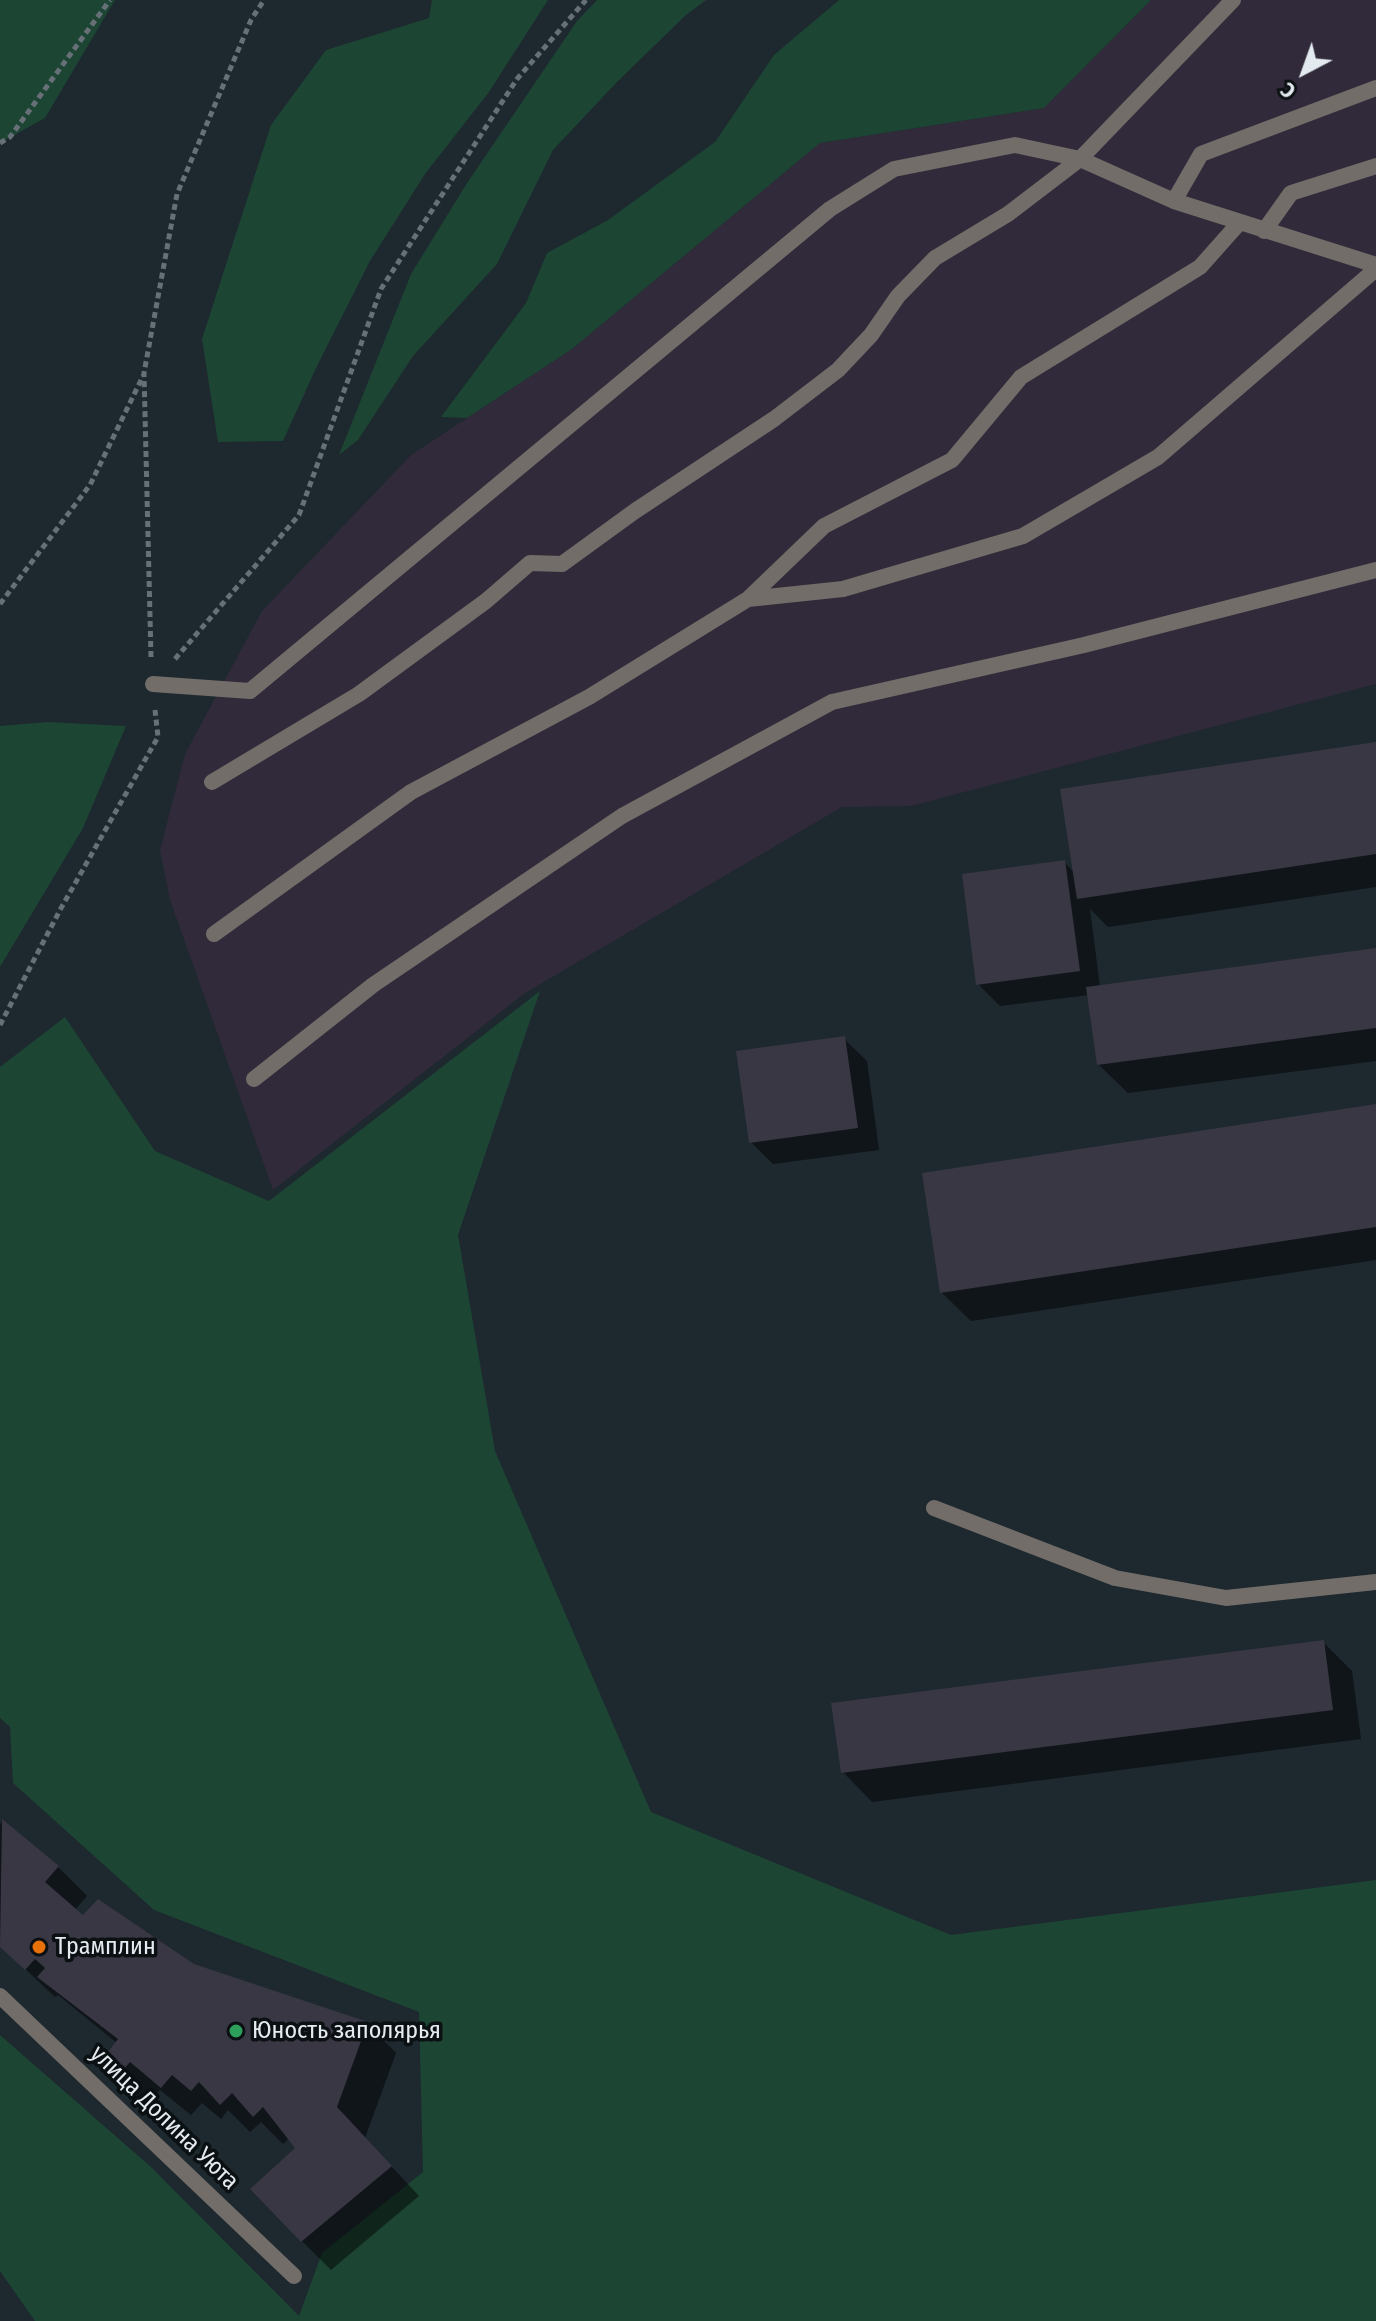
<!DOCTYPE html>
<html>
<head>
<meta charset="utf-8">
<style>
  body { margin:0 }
  #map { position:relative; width:1376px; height:2321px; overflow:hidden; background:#1d282f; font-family:"Fira Sans Condensed",sans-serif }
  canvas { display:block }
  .north { position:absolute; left:1264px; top:32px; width:80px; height:80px; -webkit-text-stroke:6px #0b1013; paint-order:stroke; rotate:221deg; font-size:22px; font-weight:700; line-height:32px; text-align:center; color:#e4ebf0 }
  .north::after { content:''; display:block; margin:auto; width:28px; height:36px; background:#e4ebf0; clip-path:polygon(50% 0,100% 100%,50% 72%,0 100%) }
</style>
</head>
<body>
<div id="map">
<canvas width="1376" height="2321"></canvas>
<div class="north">С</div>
</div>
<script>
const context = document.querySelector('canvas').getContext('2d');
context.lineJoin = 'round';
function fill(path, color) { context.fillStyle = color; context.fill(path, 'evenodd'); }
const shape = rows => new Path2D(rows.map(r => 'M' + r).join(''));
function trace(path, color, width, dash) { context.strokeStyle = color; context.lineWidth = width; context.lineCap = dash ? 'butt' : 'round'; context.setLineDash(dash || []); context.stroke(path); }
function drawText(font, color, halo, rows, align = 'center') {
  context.font = font + ' "Fira Sans Condensed",sans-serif'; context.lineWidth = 7; context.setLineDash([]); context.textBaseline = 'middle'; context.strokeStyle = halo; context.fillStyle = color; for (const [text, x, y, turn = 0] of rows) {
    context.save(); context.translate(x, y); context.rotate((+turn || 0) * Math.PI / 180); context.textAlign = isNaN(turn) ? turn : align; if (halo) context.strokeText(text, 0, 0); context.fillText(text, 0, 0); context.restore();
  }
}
const industrial = shape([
  [1151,0,1376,0,1376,684,911,806,842,807,525,993,273,1190,170,900,160,850,185,754,262,611,411,455,572,349,820,143,1044,108]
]);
const green = shape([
  [0,0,115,0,45,118,0,143],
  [432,0,548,0,489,92,425,174,370,261,317,366,283,441,218,442,202,339,271,125,326,50,429,18],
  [597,0,706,0,686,15,617,82,553,150,497,264,413,356,358,440,339,455,411,274,467,183,577,21],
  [839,0,1151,0,1044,108,820,143,572,349,467,418,441,417,526,303,547,253,608,220,715,142,774,55],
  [48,722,126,726,83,828,0,967,0,726],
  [540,991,458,1235,495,1451,651,1812,951,1935,1376,1880,1376,2321,35,2321,0,2271,0,2035,151,2167,299,2316,322,2253,423,2172,419,2012,154,1910,13,1783,10,1727,0,1718,0,1067,65,1017,155,1151,269,1201]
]);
const shadow = shape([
  [1376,744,1376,887,1108,927,1090,909,1100,987,1376,950,1376,1061,1128,1093,1098,1064,1089,995,1000,1006,978,984,1064,862,1075,873],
  [844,1039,867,1061,879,1150,773,1164,751,1142],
  [1376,1106,1376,1260,971,1321,941,1292],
  [1323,1642,1352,1671,1361,1739,872,1802,843,1772],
  [2,1821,58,1867,87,1896,75,1910,83,1918,193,1966,367,2024,396,2053,365,2138,419,2196,331,2270,302,2241,298,2149,289,2138,283,2144,261,2122,250,2132,228,2110,221,2119,202,2103,191,2115,160,2090,147,2104,131,2090,102,2061,117,2043,58,1995,55,1997,0,1945,0,1825]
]);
const building = shape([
  [1376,742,1376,854,1077,899,1060,789],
  [1065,860,1080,971,976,985,962,874],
  [1376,948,1376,1028,1097,1065,1086,987],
  [845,1036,858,1128,749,1143,736,1051],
  [1376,1104,1376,1227,940,1293,922,1173],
  [1324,1640,1333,1710,841,1773,831,1703],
  [2,1819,59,1866,45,1882,83,1915,98,1899,194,1964,368,2022,337,2107,392,2166,301,2242,250,2189,295,2148,263,2107,253,2117,232,2093,220,2105,199,2082,191,2091,172,2075,161,2088,130,2062,117,2077,100,2062,118,2039,37,1977,45,1968,35,1959,25,1970,0,1947]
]);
const path = shape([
  [0,143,10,137,110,0],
  [0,604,90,485,144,374],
  [151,657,144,373,177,194,251,20,264,0],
  [175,659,299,515,381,289,517,79,586,0],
  [0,1025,60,910,158,737,155,710]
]);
const service = shape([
  [1174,201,1201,154,1376,88],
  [1264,231,1291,193,1376,166],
  [748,599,824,526,952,460,1021,377,1200,267,1240,222],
  [153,684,250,691,830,209,894,169,1015,145,1080,159,1174,201,1376,265],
  [212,782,359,694,486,601,530,563,562,564,635,511,774,419,838,370,871,335,898,296,935,258,1008,214,1080,159,1233,0],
  [214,934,411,792,589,697,748,599,843,589,1023,536,1158,457,1376,269],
  [254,1079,373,985,622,816,832,702,1084,645,1376,570],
  [934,1508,1115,1578,1226,1598,1376,1582]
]);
const minor = shape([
  [0,1996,294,2276]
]);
const markers = [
  [39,1947,8,"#e8710a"],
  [236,2031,8,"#2e9e5b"]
];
const poiNames = [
  ["Трамплин",55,1947],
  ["Юность заполярья",252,2031]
];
const streetNames = [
  ["улица Долина Уюта",164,2118,44]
];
fill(industrial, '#312a3a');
fill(green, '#1d4534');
fill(shadow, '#0007');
fill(building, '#393743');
trace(path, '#677077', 5, [6, 4]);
trace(service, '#726d68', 16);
trace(minor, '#726d68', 16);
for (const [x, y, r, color] of markers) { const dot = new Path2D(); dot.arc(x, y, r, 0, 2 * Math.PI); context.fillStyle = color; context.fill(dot); trace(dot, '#0b1013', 3); }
drawText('24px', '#e4ebf0', '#0b1013', poiNames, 'left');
drawText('24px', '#e4ebf0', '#0b1013', streetNames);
</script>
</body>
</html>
